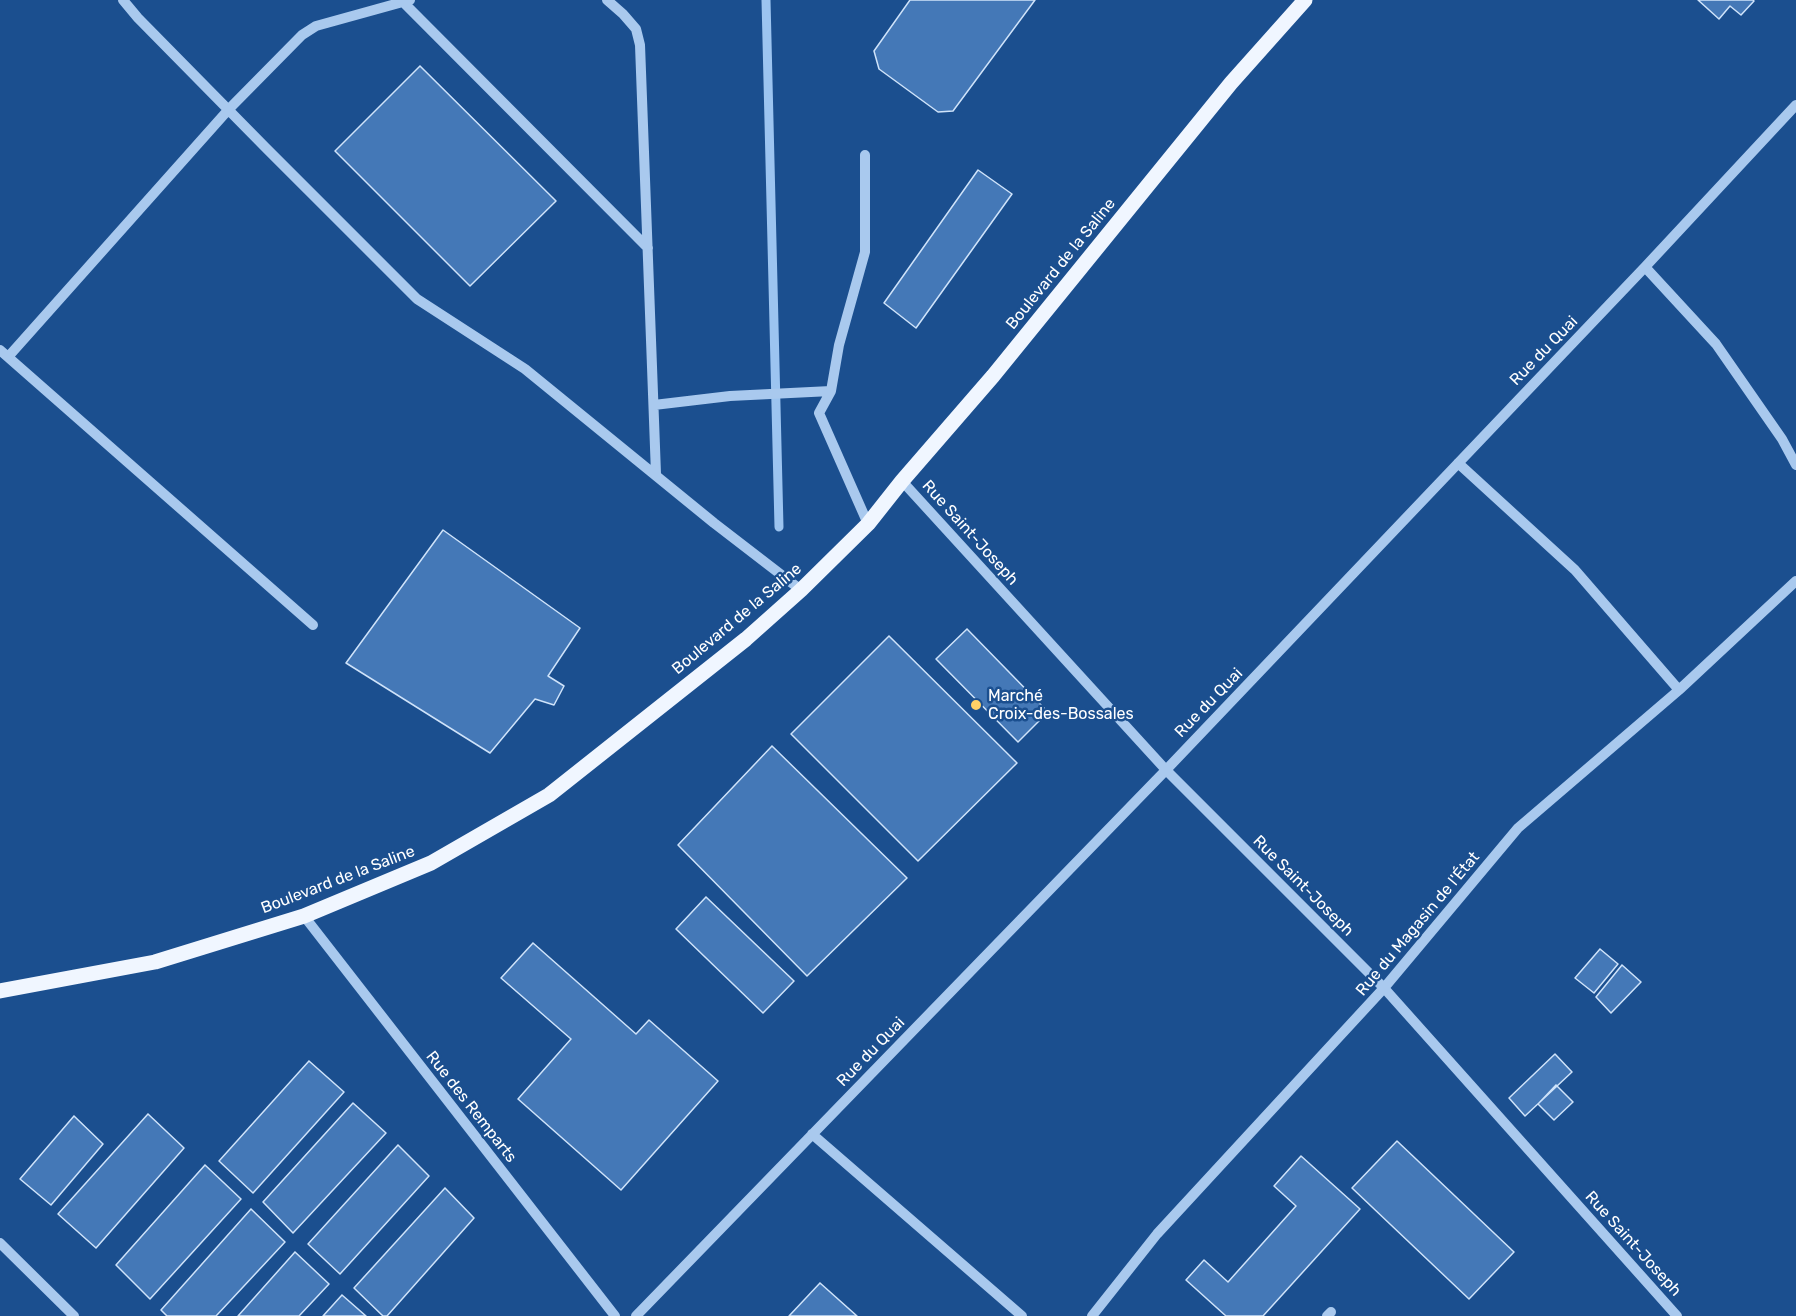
<!DOCTYPE html>
<html>
<head>
<meta charset="utf-8">
<style>
  body { margin:0 }
  canvas { display:block; background:#1b4f8f }
</style>
</head>
<body>
<canvas width="1796" height="1316"></canvas>
<script>
const context = document.querySelector('canvas').getContext('2d');
context.lineJoin = 'round';
const shape = rows => new Path2D(rows.map(r => 'M' + r).join(''));
function trace(path, color, width, dash) { context.strokeStyle = color; context.lineWidth = width; context.lineCap = dash ? 'butt' : 'round'; context.setLineDash(dash || []); context.stroke(path); }
function fill(path, color) { context.fillStyle = color; context.fill(path, 'evenodd'); }
function drawText(font, color, halo, rows, align = 'center') {
  context.font = font + ' Rubik,sans-serif'; context.lineWidth = 5; context.setLineDash([]); context.textBaseline = 'middle'; context.strokeStyle = halo; context.fillStyle = color; for (const [text, x, y, turn = 0] of rows) {
    context.save(); context.translate(x, y); context.rotate((+turn || 0) * Math.PI / 180); context.textAlign = isNaN(turn) ? turn : align; if (halo) context.strokeText(text, 0, 0); context.fillText(text, 0, 0); context.restore();
  }
}
const stream = shape([
  [766,0,779,527]
]);
const building = shape([
  [910,0,1035,0,953,111,938,112,879,69,874,51,910,0],
  [1698,0,1753,0,1754,1,1741,15,1730,6,1719,19,1698,0],
  [420,66,556,201,470,286,335,151,420,66],
  [978,170,1012,194,916,328,884,303,978,170],
  [443,530,580,628,548,676,564,686,554,705,535,699,490,753,346,663,443,530],
  [967,629,1048,712,1018,742,936,659,967,629],
  [889,636,1017,763,918,861,791,734,889,636],
  [772,746,907,878,807,976,678,845,772,746],
  [706,897,794,981,763,1013,676,929,706,897],
  [533,943,636,1034,649,1020,718,1081,621,1190,518,1099,571,1039,501,978,533,943],
  [1600,949,1618,964,1594,993,1575,978,1600,949],
  [1622,965,1641,982,1611,1013,1596,997,1622,965],
  [1555,1054,1572,1072,1525,1116,1509,1098,1555,1054],
  [309,1061,344,1092,253,1193,219,1161,309,1061],
  [1556,1085,1573,1102,1554,1120,1538,1104,1556,1085],
  [353,1103,386,1133,293,1233,263,1202,353,1103],
  [148,1114,184,1148,96,1248,58,1214,148,1114],
  [74,1116,103,1144,51,1205,20,1179,74,1116],
  [1397,1141,1514,1252,1469,1299,1352,1188,1397,1141],
  [398,1145,429,1176,340,1274,308,1244,398,1145],
  [1301,1156,1360,1209,1263,1316,1226,1316,1186,1280,1204,1260,1228,1282,1296,1206,1274,1186,1301,1156],
  [205,1165,241,1199,150,1299,116,1265,205,1165],
  [445,1188,474,1218,387,1316,383,1316,354,1288,445,1188],
  [251,1209,285,1242,216,1316,167,1316,161,1310,251,1209],
  [295,1252,329,1284,299,1316,238,1316,295,1252],
  [820,1283,857,1316,789,1316,820,1283],
  [342,1295,366,1316,323,1316,342,1295]
]);
const minor = shape([
  [123,0,138,18,265,147,417,299,525,369,714,523,801,590],
  [607,0,623,14,636,29,640,45,656,474],
  [403,2,648,248],
  [865,155,865,252,839,345,831,391,819,413,868,524],
  [1645,267,1716,344,1782,439,1796,465],
  [0,350,313,625],
  [8,357,229,109,302,35,316,26,410,0],
  [654,405,730,396,831,391],
  [1458,463,1575,570,1679,690],
  [902,481,1166,770,1384,988,1677,1316],
  [304,916,615,1316],
  [812,1134,1022,1316],
  [0,1243,74,1316],
  [636,1316,1166,770,1645,267,1796,105],
  [1092,1316,1157,1234,1384,988,1518,828,1679,690,1796,581],
  [1327,1316,1331,1312]
]);
const major = shape([
  [0,991,155,962,304,916,431,863,549,795,746,639,801,590,868,524,902,481,993,376,1231,83,1305,0]
]);
const markers = [
  [976,705,6,"#ffd166"]
];
const streetNames = [
  ["Boulevard de la Saline",1061,264,-51],
  ["Rue du Quai",1544,351,-46],
  ["Rue Saint-Joseph",970,533,48],
  ["Boulevard de la Saline",737,619,-40],
  ["Rue du Quai",1209,703,-46],
  ["Boulevard de la Saline",338,880,-21],
  ["Rue Saint-Joseph",1303,886,45],
  ["Rue du Magasin de l'État",1418,924,-50],
  ["Rue du Quai",871,1052,-46],
  ["Rue des Remparts",471,1107,52],
  ["Rue Saint-Joseph",1633,1244,48]
];
const poiNames = [
  ["Marché",988,696],
  ["Croix-des-Bossales",988,714]
];
trace(stream, '#9cc4f0', 9);
fill(building, '#4478b7');
trace(building, '#cfe3fa', 1.5);
trace(minor, '#a9c9ee', 10);
trace(major, '#f0f6ff', 15);
for (const [x, y, r, color] of markers) { const dot = new Path2D(); dot.arc(x, y, r, 0, 2 * Math.PI); context.fillStyle = color; context.fill(dot); trace(dot, '#1b4f8f', 2); }
drawText('16px', '#fff', '#1b4f8f', streetNames);
drawText('16px', '#fff', '#1b4f8f', poiNames, 'left');
</script>
</body>
</html>
